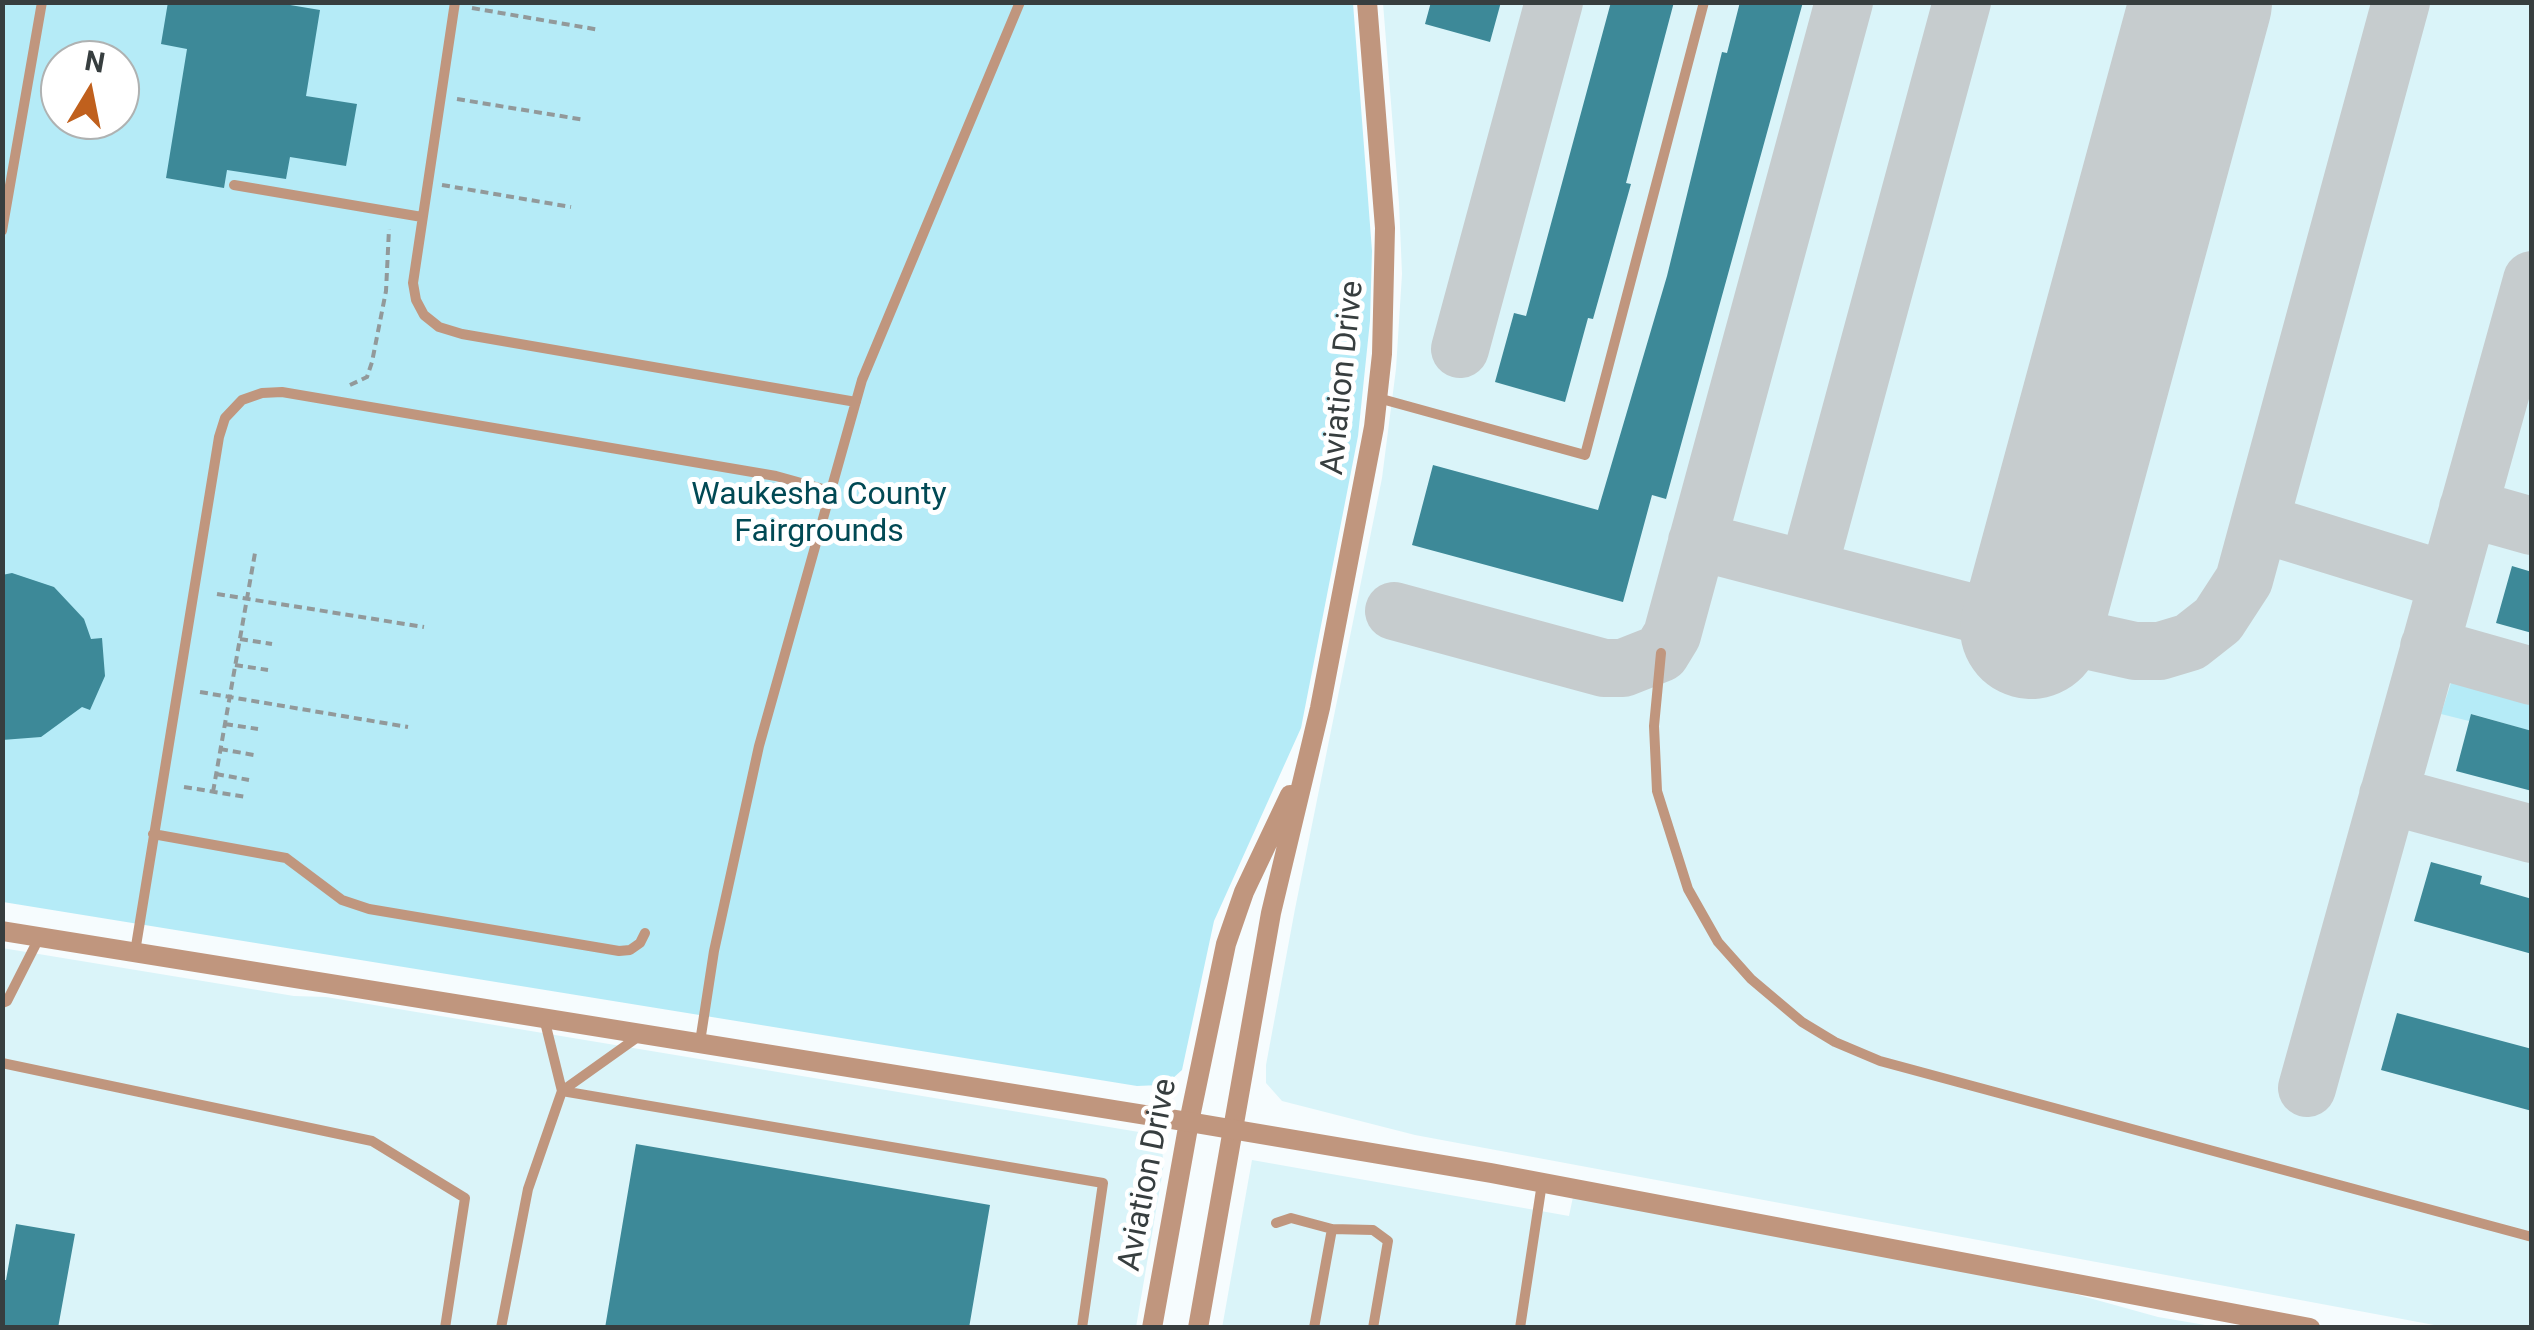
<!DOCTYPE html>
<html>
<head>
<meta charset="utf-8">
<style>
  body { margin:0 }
  #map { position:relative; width:2534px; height:1330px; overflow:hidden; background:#f6fcfe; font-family:Roboto,sans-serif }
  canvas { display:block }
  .frame { position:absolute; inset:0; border:5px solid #373e3f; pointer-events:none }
  .north { position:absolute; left:40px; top:40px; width:100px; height:100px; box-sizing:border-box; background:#fff; border:2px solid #afb2b2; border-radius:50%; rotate:10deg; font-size:28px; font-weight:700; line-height:40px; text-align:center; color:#373e3f }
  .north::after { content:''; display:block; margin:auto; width:35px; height:45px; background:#c0601d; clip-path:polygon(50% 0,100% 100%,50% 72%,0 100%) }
</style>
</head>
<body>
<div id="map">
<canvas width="2534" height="1330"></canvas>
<div class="frame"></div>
<div class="north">N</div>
</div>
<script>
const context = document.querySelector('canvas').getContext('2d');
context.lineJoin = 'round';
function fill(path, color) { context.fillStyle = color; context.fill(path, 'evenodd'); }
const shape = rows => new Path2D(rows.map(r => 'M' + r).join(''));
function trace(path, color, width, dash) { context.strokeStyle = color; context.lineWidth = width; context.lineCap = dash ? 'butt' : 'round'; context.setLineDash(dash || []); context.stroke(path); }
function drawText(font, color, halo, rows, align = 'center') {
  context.font = font + ' Roboto,sans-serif'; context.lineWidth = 10; context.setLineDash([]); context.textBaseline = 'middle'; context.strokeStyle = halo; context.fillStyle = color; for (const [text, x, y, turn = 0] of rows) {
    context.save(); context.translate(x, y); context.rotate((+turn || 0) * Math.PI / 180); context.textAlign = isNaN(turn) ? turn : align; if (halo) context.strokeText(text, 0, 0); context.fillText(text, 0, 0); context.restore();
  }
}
const built = shape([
  [1383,3,2531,3,2531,1327,2445,1327,1415,1135,1282,1101,1266,1083,1266,1065,1295,909,1382,478,1396,369,1402,274,1399,203],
  [2,948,294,996,326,997,1139,1132,1162,1151,1164,1164,1136,1327,3,1327],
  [1252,1160,1569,1216,1573,1197,2017,1278,2158,1317,2217,1327,1222,1328]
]);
const green = shape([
  [2,3,1353,3,1372,251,1370,321,1358,436,1301,728,1214,921,1182,1070,1172,1079,1160,1085,1137,1086,3,902],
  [60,60,120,60,120,120,60,120],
  [2456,667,2531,687,2531,731,2472,714,2469,721,2441,714]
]);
const taxiway = shape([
  [1962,2,1808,570,2031,628,2135,651,2160,651,2190,642,2218,620,2244,580,2401,2],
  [1460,349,1554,2],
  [2468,508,2532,526],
  [2260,523,2448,581],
  [1697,541,1808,570],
  [1394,611,1604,668,1623,668,1661,653,1672,635,1844,2],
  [2429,647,2532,676],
  [2388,795,2532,834],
  [2307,1088,2532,280]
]);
const runway = shape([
  [2031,628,2201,2]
]);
const building = shape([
  [168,2,272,2,320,10,306,96,357,104,346,166,290,157,286,179,227,170,224,188,166,178,187,49,161,44],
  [1431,2,1501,2,1490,42,1425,24],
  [1611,2,1674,2,1626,183,1631,184,1593,319,1588,318,1565,402,1495,382,1514,313,1526,316],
  [1740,2,1803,2,1666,499,1652,495,1623,602,1412,545,1433,465,1598,510,1667,276,1722,52,1727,53],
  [2512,566,2532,572,2532,633,2496,623],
  [12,573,54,587,84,619,91,639,102,638,105,676,90,710,82,707,41,737,2,740,2,575],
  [2471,714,2532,731,2532,791,2456,771],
  [2431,862,2482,876,2480,884,2532,899,2532,954,2414,921],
  [2397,1013,2532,1049,2532,1111,2381,1070],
  [636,1144,990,1205,969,1328,605,1328],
  [16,1224,75,1234,58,1328,2,1328,2,1280,6,1280]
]);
const path = shape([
  [472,8,600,30],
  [457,99,585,120],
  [442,185,571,207],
  [350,385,367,377,372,362,386,291,389,229],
  [217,594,424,627],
  [240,639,272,644],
  [235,665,268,670],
  [200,692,408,727],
  [225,724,258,729],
  [220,749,254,755],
  [216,774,249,780],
  [184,787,246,797],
  [213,792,255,553]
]);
const service = shape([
  [455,2,413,283,416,300,424,315,439,327,462,334,856,402],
  [234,185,422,217],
  [2,231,42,2],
  [1378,398,1585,455,1704,2],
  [1661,653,1654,726,1657,791,1688,889,1718,942,1751,979,1802,1022,1835,1042,1880,1061,2532,1237],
  [153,834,286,858,342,900,369,909,619,951,630,950,640,943,645,933],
  [135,952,219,437,225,418,242,400,262,393,282,392,776,476,830,491],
  [2,1003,7,1001,39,938],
  [544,1018,562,1091,642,1034],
  [700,1042,714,951,759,746,862,380,1020,2],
  [2,1063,372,1141,465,1198,445,1328],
  [1276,1223,1291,1218,1332,1229,1373,1230,1388,1241,1373,1328],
  [501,1328,528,1189,562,1091,1103,1183,1082,1328],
  [1314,1328,1332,1229],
  [1520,1328,1542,1183]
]);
const minor = shape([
  [1152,1328,1189,1122,1226,944,1244,892,1290,795],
  [1198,1328,1271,913,1320,708,1374,427,1382,354,1385,228,1367,2]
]);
const tertiary = shape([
  [2,931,1189,1122,1491,1173,2310,1328]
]);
const streetNames = [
  ["Aviation Drive",1344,378,-84],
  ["Aviation Drive",1149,1175,-79]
];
const parkNames = [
  ["Waukesha County",819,496],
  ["Fairgrounds",819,533]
];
fill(built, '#daf4f9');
fill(green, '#b5ebf7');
trace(taxiway, '#c6ccce', 58);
trace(runway, '#c6ccce', 142);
fill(building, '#3d8998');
trace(path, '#92999a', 4, [8, 5]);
trace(service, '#c0967e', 10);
trace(minor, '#c0967e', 20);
trace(tertiary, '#c0967e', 20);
drawText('32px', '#373e3f', '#fff', streetNames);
drawText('32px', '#014954', '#fff', parkNames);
</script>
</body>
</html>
